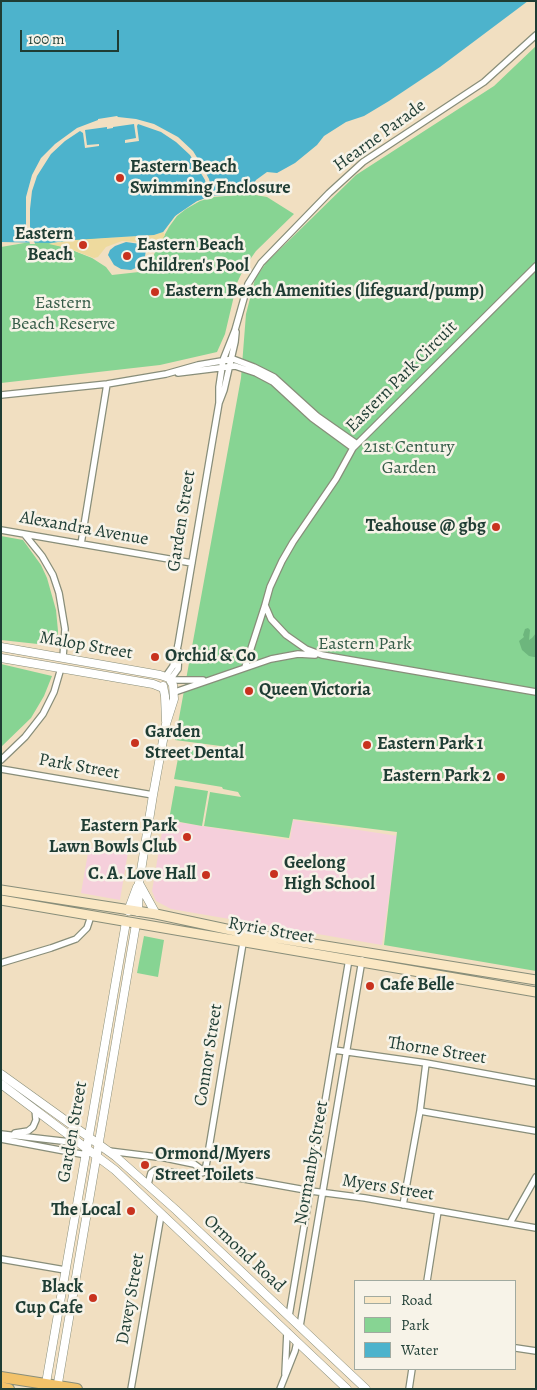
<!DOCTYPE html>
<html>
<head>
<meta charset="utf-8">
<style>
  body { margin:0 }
  #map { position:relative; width:537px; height:1390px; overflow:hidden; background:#f1dfc1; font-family:Alegreya,serif }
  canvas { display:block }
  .frame { position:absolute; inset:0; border:2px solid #1f3d34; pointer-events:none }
  .legend { position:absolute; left:354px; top:1280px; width:162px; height:90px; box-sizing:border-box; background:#f7f3e8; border:1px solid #a1aaa0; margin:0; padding:6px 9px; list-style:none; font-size:15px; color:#1f3d34 }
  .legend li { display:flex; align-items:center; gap:10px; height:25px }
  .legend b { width:25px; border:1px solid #a1aaa0 }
  .scale { position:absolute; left:20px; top:30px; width:99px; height:22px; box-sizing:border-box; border:2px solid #1f3d34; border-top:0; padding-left:6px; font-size:15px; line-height:18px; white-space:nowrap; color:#1f3d34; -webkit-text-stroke:4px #f7f3e8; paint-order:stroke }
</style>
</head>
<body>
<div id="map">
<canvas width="537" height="1390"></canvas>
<div class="frame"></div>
<ul class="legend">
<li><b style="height:6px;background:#fae7c3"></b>Road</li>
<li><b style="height:14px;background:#87d493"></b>Park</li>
<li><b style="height:14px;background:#4db3cc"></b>Water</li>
</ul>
<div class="scale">100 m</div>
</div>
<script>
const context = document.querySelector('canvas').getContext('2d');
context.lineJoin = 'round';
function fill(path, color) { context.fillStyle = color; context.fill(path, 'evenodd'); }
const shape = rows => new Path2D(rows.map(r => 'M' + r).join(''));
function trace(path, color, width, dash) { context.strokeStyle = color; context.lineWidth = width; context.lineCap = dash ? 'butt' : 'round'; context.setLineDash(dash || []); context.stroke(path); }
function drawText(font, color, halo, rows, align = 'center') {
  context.font = font + ' Alegreya,serif'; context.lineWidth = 5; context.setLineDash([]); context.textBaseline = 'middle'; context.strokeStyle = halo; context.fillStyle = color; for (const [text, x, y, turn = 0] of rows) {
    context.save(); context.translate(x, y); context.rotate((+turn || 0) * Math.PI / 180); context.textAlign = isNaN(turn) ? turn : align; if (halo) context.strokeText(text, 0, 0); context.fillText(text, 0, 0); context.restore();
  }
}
const built = shape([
  [164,820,290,840,293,820,398,836,382,945,171,909,156,901,152,891],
  [89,847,128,852,120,900,81,893]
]);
const green = shape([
  [536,46,536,971,384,945,397,832,293,819,289,838,204,826,210,792,241,797,238,792,223,789,222,787,174,779,180,748,227,756,228,747,175,740,241,378,246,314,255,279,266,263,356,175,494,86],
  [250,194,267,197,294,214,256,251,244,268,237,283,225,334,217,352,160,365,1,383,1,247,30,242,211,196,197,201,183,209,175,216,163,232,49,243,67,248,92,258,106,267,112,275,148,271,155,252,169,227,177,216,186,209,200,201,214,197],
  [1,536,23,540,41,565,47,578,56,610,58,631,56,646,1,640],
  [1,664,52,676,44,696,31,718,1,747],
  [175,786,208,791,202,826,169,820],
  [144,936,164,940,158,977,137,973]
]);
const forest = shape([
  [528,628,530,630,529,640,532,638,536,633,536,657,534,657,529,656,522,650,519,641,524,637,523,635,525,629]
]);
const sand = shape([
  [163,232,165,235,155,252,154,251,153,249,138,242,122,241,106,247,98,257,94,258,67,248,49,244,73,240,154,235]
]);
const water = shape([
  [1,1,528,1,440,67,389,101,364,116,346,122,324,136,317,145,295,163,277,173,267,172,256,180,247,194,211,196,197,201,175,216,163,232,154,235,73,240,50,243,1,242],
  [126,242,140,244,146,250,145,256,142,262,138,267,131,270,121,269,114,265,108,255,110,250,115,246]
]);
const pier = shape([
  [117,116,118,117,136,119,154,124,178,137,193,151,201,164,209,179,213,198,209,199,205,180,190,155,176,142,161,132,138,124,137,126,139,141,125,143,125,140,136,138,134,124,113,127,113,128,107,129,107,127,85,130,87,145,99,144,99,146,85,148,83,133,80,131,65,141,51,154,37,176,32,191,30,209,30,227,35,244,30,244,26,230,26,197,32,175,41,158,55,144,77,128,98,120,98,119]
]);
const minor = shape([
  [536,266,353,448,336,479,293,542,282,561,270,587,265,605,271,619,286,635,306,649,322,655,536,692],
  [178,373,235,366,256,373,273,382,312,418,353,448],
  [1,395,107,384,166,374,198,365,233,359,254,367,274,377,317,416,357,444],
  [219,403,219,387,223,360,235,330,248,284,261,263,329,193,363,162,484,82,536,35],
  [1,530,192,563],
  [25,535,42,556,53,575,59,593,65,629,63,657],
  [81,544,107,384],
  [245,667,265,605],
  [166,676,173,666,178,645,213,438,219,403,224,390,235,342,236,332],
  [170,680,203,680],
  [170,680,178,669,179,652],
  [175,692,271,659,298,654,315,655],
  [1,760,25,737,43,714,54,692,61,668],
  [1,769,153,795],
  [1,963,51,948,76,939,87,928,91,916],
  [334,1050,426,1063,536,1083],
  [420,1111,536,1131],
  [15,1133,28,1131,33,1127,36,1120,35,1109],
  [1,1134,79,1143],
  [1,1139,86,1155],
  [109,1151,165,1158,194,1164,205,1172,311,1191,365,1198,536,1228],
  [205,1172,243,943],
  [148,1184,151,1173,155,1170,193,1175,205,1172],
  [403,1205,420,1111,426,1063],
  [510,1223,536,1177],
  [1,1259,65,1270],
  [427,1281,438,1211],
  [289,1316,349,959],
  [300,1326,362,960],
  [516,1348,536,1351],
  [285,1374,287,1332],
  [131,1389,161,1215],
  [280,1389,295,1351,297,1342],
  [409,1389,412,1369]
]);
const tertiary = shape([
  [1,647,160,675,169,678,173,685,174,699,166,724,153,795,139,883,138,912],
  [1,658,153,684,163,688],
  [163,686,165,696,166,721],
  [140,885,156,914],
  [128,911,137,887],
  [1,1074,115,1156,176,1210,366,1389],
  [1,1084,115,1170,347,1389],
  [45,1389,126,922],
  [57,1389,136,924]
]);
const secondary = shape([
  [1,890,156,914,245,933,536,980],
  [1,900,536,992]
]);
const trunk = shape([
  [1,1377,77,1389],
  [1,1387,9,1389]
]);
const markers = [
  [120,178,5,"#c8321e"],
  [83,245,5,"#c8321e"],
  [127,256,5,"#c8321e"],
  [155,292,5,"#c8321e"],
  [496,527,5,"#c8321e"],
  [155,657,5,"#c8321e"],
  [249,691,5,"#c8321e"],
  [135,743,5,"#c8321e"],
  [367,745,5,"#c8321e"],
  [501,777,5,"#c8321e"],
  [187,837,5,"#c8321e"],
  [274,874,5,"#c8321e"],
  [206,875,5,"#c8321e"],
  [370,986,5,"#c8321e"],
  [145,1165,5,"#c8321e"],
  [131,1211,5,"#c8321e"],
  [93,1298,5,"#c8321e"]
];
const streetNames = [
  ["Hearne Parade",380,136,-36],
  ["Eastern Park Circuit",402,377,-45],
  ["Garden Street",182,521,-81],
  ["Alexandra Avenue",84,529,10],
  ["Malop Street",86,646,10],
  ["Park Street",79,767,10],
  ["Ryrie Street",271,931,10],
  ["Thorne Street",437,1051,9],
  ["Connor Street",209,1055,-81],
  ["Garden Street",73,1132,-80],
  ["Normanby Street",312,1163,-80],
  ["Myers Street",388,1188,9],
  ["Ormond Road",244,1254,43],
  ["Davey Street",131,1299,-80]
];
const poiNames = [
  ["Eastern Beach",130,168],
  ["Swimming Enclosure",130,189],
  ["Eastern",73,235,"right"],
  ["Beach",73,256,"right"],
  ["Eastern Beach",137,246],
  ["Children's Pool",137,267],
  ["Eastern Beach Amenities (lifeguard/pump)",165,292],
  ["Teahouse @ gbg",486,527,"right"],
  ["Orchid & Co",165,657],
  ["Queen Victoria",259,691],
  ["Garden",145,733],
  ["Street Dental",145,754],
  ["Eastern Park 1",377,745],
  ["Eastern Park 2",491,777,"right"],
  ["Eastern Park",177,827,"right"],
  ["Lawn Bowls Club",177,848,"right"],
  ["Geelong",284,864],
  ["High School",284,885],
  ["C. A. Love Hall",196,875,"right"],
  ["Cafe Belle",380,986],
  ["Ormond/Myers",155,1155],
  ["Street Toilets",155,1176],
  ["The Local",121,1211,"right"],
  ["Black",83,1288,"right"],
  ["Cup Cafe",83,1309,"right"]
];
const parkNames = [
  ["Eastern",63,304],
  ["Beach Reserve",63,325],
  ["21st Century",409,448],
  ["Garden",409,469],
  ["Eastern Park",365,645]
];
fill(built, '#f5cfdb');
fill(green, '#87d493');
fill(forest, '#6db67d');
fill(sand, '#eeda9e');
fill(water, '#4db3cc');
fill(pier, '#f1dfc1');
trace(minor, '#888e7a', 8);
trace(tertiary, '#888e7a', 9);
trace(secondary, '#888e7a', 11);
trace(trunk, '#888e7a', 12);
trace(minor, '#fff', 5.5);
trace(tertiary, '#fff', 8);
trace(secondary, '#fae7c3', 9);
trace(trunk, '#f2c26a', 10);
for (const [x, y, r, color] of markers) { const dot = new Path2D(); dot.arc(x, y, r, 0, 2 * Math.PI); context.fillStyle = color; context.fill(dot); trace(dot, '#f7f3e8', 2); }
drawText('18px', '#1f3d34', '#f7f3e8', streetNames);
drawText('bold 18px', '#1f3d34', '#f7f3e8', poiNames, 'left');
drawText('18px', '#345b47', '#f7f3e8', parkNames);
</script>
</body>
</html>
